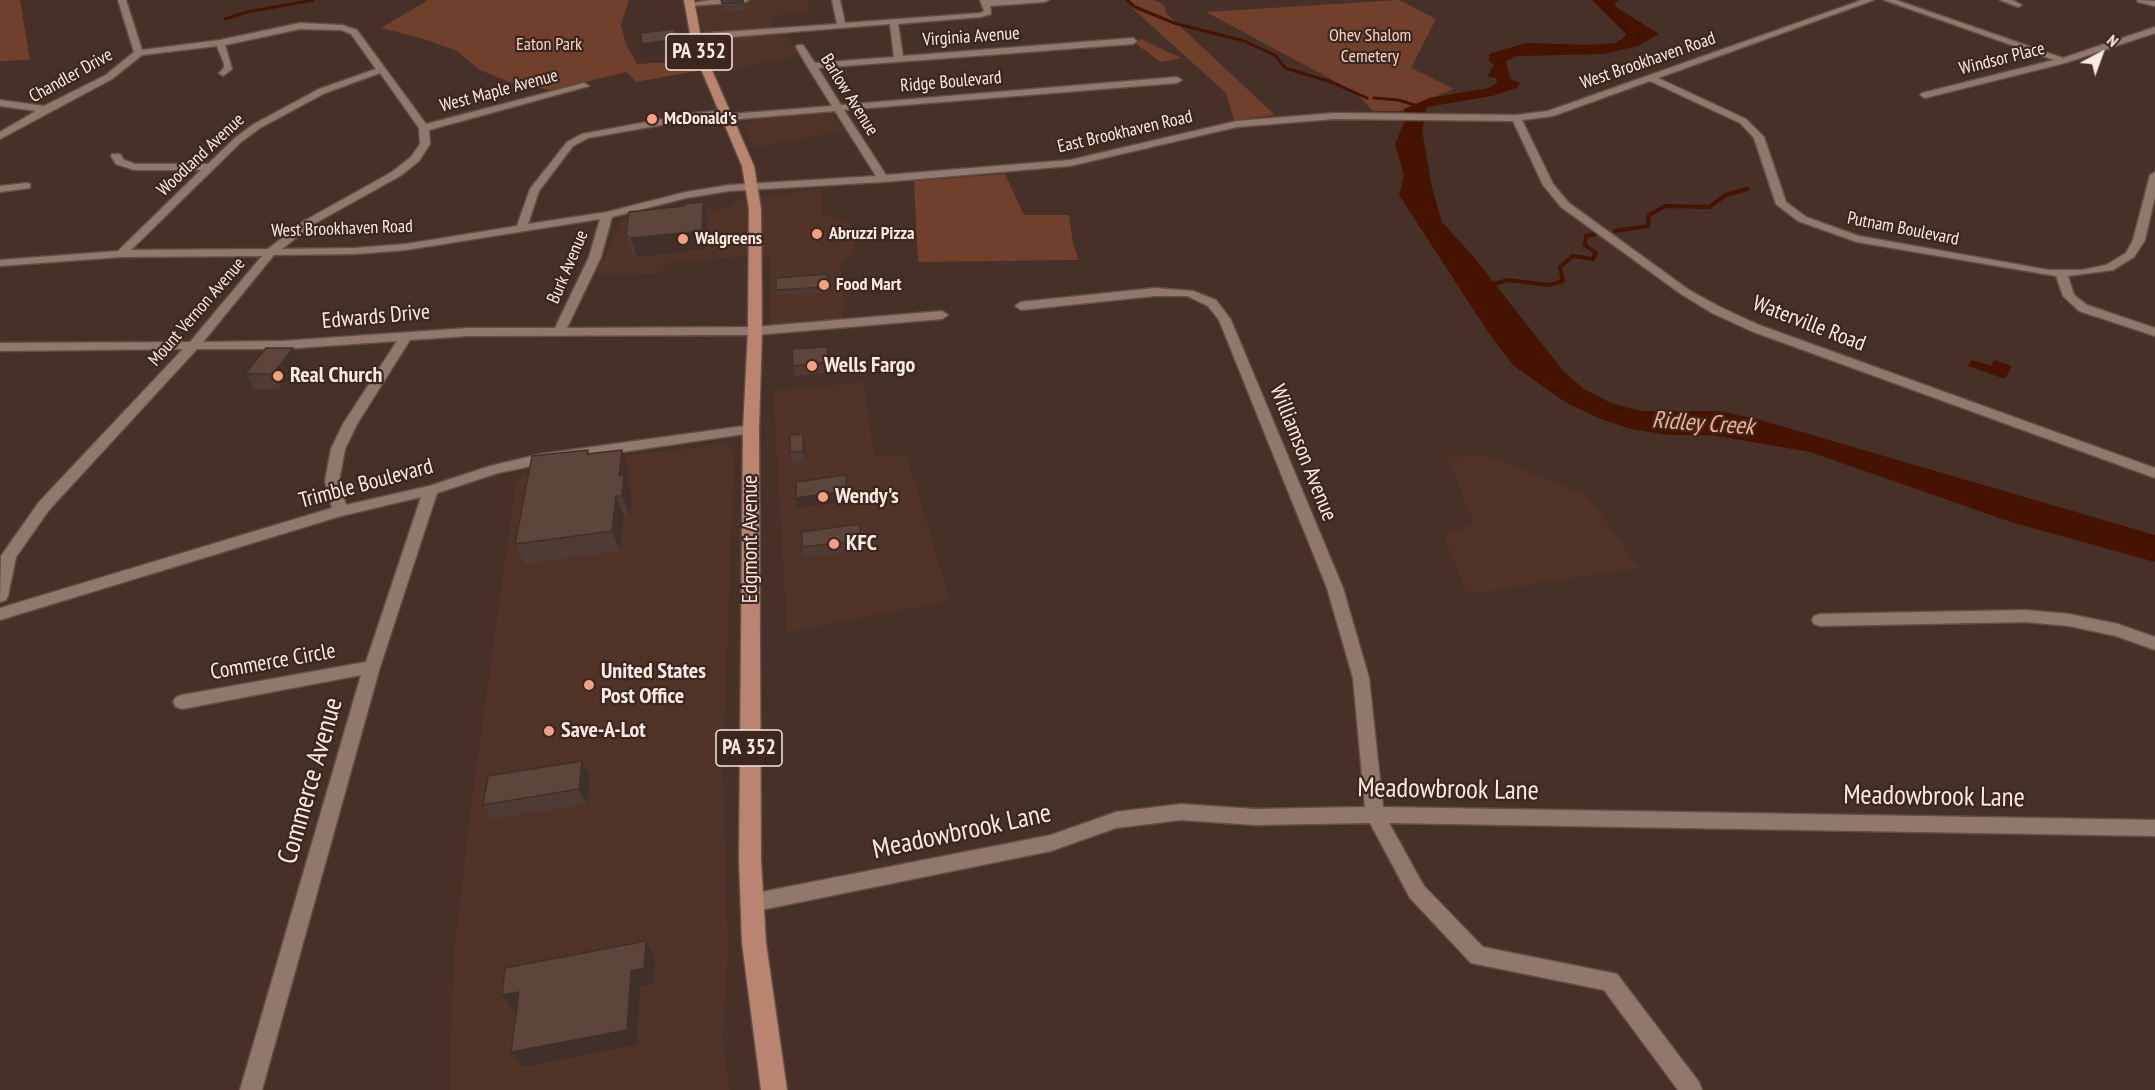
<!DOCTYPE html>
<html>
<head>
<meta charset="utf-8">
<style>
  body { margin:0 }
  #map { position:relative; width:2155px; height:1090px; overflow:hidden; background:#463027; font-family:"PT Sans Narrow",sans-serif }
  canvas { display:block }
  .north { position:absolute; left:2071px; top:24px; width:60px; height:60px; -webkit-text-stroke:4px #3c261d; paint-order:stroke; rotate:41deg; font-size:16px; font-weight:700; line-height:24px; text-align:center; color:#f9eae4 }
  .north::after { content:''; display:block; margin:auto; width:21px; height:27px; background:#f9eae4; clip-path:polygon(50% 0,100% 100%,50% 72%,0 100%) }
</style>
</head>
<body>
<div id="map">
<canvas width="2155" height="1090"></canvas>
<div class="north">N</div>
</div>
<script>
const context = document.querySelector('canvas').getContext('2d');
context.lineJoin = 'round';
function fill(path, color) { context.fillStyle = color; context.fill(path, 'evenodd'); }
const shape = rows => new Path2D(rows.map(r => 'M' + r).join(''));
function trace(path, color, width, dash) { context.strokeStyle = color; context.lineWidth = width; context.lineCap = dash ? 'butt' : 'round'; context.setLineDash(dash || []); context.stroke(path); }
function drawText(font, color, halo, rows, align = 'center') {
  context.font = font + ' "PT Sans Narrow",sans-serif'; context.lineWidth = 4.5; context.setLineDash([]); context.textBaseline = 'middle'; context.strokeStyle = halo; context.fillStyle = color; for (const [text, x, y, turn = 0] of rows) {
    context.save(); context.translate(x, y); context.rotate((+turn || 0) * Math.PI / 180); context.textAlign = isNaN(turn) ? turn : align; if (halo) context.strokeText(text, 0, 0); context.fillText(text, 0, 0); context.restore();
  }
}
const built = shape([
  [698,0,806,0,810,12,773,16,772,28,787,38,800,55,718,73,697,8],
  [830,112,844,131,755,147,743,126,754,119],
  [821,189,823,215,851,223,856,253,840,265,844,306,841,319,770,325,771,255,669,262,659,274,596,275,622,220,732,207,738,199],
  [864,382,874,457,907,455,950,601,787,632,773,391],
  [729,443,734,457,723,769,728,950,723,1041,730,1090,449,1090,454,950,474,783,516,483,531,468],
  [1490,456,1586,495,1640,568,1467,594,1444,536,1474,524,1447,457]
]);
const green = shape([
  [0,0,20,0,30,60,0,61],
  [428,0,629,0,621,25,626,44,637,64,692,61,697,71,636,82,627,72,550,90,509,82,478,69,457,51,421,38,381,28],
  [1128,0,1154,0,1164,5,1167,14,1275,115,1234,120,1226,93,1133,9],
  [1399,0,1436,19,1411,68,1454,89,1399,111,1373,111,1355,92,1206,12],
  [1141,39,1181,58,1161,62,1136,44],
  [1005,174,1024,215,1069,215,1073,244,1079,260,918,262,914,181]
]);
const water = shape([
  [1592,0,1619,0,1615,3,1616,7,1659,34,1638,46,1603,54,1517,56,1506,61,1510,78,1520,83,1517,88,1492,96,1427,107,1422,130,1432,188,1442,222,1473,256,1564,372,1584,389,1611,403,1641,411,1719,411,1757,419,2155,535,2155,562,2011,522,1810,452,1712,435,1669,435,1630,429,1596,417,1565,402,1513,365,1488,332,1399,195,1404,175,1395,144,1405,121,1404,109,1429,98,1489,88,1497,83,1496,78,1487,77,1494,65,1489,61,1489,54,1526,43,1589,45,1615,43,1622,39,1626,35,1624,32],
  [1972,360,1991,366,1994,360,2012,366,2005,379,1968,366]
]);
const streamFar1 = shape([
  [1127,0,1135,7,1174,23,1244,41,1275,55,1285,68,1331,82,1367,98],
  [225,19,247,12,313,0],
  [1374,98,1398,100,1418,106]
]);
const stream = shape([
  [1615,231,1648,226,1649,215,1665,206,1709,207,1726,195,1747,189],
  [1489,286,1507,280,1549,285,1563,281,1560,267,1573,256,1593,259,1596,253,1585,245,1586,236,1595,234]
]);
const minor = shape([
  [118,0,126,0,142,50,220,40,300,23,342,25,357,30,426,124,584,83,589,86,429,130,430,144,419,161,400,176,312,225,282,249,355,248,406,244,517,226,530,189,567,142,582,134,695,113,727,110,731,114,832,106,807,66,796,47,797,45,803,45,815,63,894,57,890,24,694,40,690,37,694,34,837,24,832,0,840,0,845,23,980,13,984,11,980,0,1049,0,1045,2,990,6,991,14,981,17,898,24,903,56,1133,38,1137,41,1133,44,818,68,841,105,1177,77,1182,80,1177,83,844,110,886,175,1070,160,1237,121,1334,113,1516,115,1548,111,1862,0,1874,0,1658,78,1746,119,1764,137,1786,202,1806,217,1859,236,2049,270,2082,270,2106,265,2126,253,2133,240,2150,175,2155,172,2155,196,2145,240,2134,257,2113,270,2068,276,2074,295,2087,305,2155,328,2155,336,2079,311,2063,296,2056,276,1857,242,1798,221,1776,204,1754,138,1740,123,1650,81,1553,116,1522,120,1553,184,1569,203,1689,290,1720,307,1759,325,2155,468,2155,478,1751,331,1712,313,1681,294,1561,207,1543,185,1513,121,1334,119,1237,127,1070,166,883,182,729,191,686,198,612,217,601,257,567,328,755,327,942,311,948,315,942,319,755,335,468,336,410,340,357,424,345,449,339,481,346,505,429,486,490,466,541,454,751,425,758,429,751,433,541,464,498,473,437,493,380,667,262,1090,240,1090,361,675,182,709,176,707,173,702,176,697,182,695,366,662,421,497,341,516,0,620,0,608,332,508,325,481,331,449,343,424,397,341,283,349,197,349,49,510,16,557,8,596,6,600,0,602,1,556,39,502,183,349,0,351,0,343,190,342,262,256,121,257,0,266,0,260,118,251,201,170,134,170,116,164,111,156,112,154,120,154,124,160,135,164,208,164,235,138,254,124,319,89,376,69,351,34,341,30,300,29,225,45,232,69,223,76,219,73,224,68,224,64,217,46,142,55,112,79,0,139,0,132,36,111,0,106,0,100,44,106,106,75,134,52,118,0],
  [380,73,419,128,420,144,411,157,392,172,304,221,268,249,131,250,241,142,260,128,325,93,380,73],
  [835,111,876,176,729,185,686,192,607,212,528,224,539,191,573,146,588,138,695,119,723,116,727,120,835,111],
  [600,219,589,257,555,328,468,328,283,341,203,342,274,255,355,254,406,250,600,219],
  [711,0,749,0,745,2,689,6,685,4,711,0],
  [1884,0,1896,0,2063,58,2155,27,2155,33,2065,63,1925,98,1920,95,1922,93,2054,60,1884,0],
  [2000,0,2012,0,2022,5,2018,7,2000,0],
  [2137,0,2155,1,2155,6,2138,2,2137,0],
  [26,183,30,184,30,188,0,192,0,186,26,183],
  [1155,288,1193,291,1216,300,1231,320,1343,588,1369,678,1383,807,2155,820,2155,836,1389,823,1424,886,1483,947,1617,974,1699,1082,1702,1090,1678,1090,1604,990,1471,963,1410,898,1370,823,1255,825,1181,820,1116,828,1051,851,751,912,744,909,741,903,744,897,751,894,1051,835,1116,812,1181,804,1255,809,1365,807,1353,678,1327,588,1219,320,1208,306,1187,296,1155,296,1021,310,1015,306,1021,302,1155,288],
  [2026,610,2069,614,2118,624,2155,637,2155,650,2116,636,2069,626,2026,622,1820,626,1814,624,1812,620,1814,616,1820,614,2026,610]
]);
const major = shape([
  [684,0,694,0,703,50,754,166,761,209,762,331,759,429,761,860,766,943,787,1090,761,1090,742,943,739,860,743,429,748,331,749,209,742,166,693,50,684,0]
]);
const wall = shape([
  [721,0,744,0,745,10,724,11],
  [703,202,708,221,707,249,637,257,632,255,626,236,684,206],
  [828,279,829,292,777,295,776,290],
  [827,347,830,372,795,376,793,366],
  [293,348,302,363,281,389,254,389,245,374],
  [805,444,806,461,792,463,790,452],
  [588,450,589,454,629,470,628,484,632,495,630,516,624,516,620,551,525,564,515,544],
  [862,534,863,547,856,548,856,551,805,558,802,547],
  [582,761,590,776,587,804,492,819,483,805]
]);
const shadedWall = shape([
  [675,29,679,51,645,57,642,44],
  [703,202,708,221,707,249,637,257,631,238],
  [293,348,302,363,281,389,273,374],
  [803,434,805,444,806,461,803,451],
  [622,450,629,470,628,484,632,495,630,516,622,496,619,476],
  [846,475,847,485,848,501,798,508,796,498],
  [616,496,624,516,620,551,612,531],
  [582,761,590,776,587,804,579,789],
  [646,941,655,957,654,984,640,987,637,1045,523,1067,511,1052,631,971],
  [519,992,531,1008,514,1011,502,995]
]);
const building = shape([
  [721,0,743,0,743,2,722,3,721,0],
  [675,29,676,39,642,44,641,33,675,29],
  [703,202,702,231,631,238,626,236,629,212,684,206,684,204,703,202],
  [827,274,828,287,776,290,776,278,827,274],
  [827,347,828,362,793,366,792,349,827,347],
  [266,348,293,348,273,374,245,374,266,348],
  [803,434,803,451,790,452,790,435,803,434],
  [588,450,587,454,622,450,619,476,624,475,622,496,616,496,612,531,515,544,532,456,588,450],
  [846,475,846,491,796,498,796,482,846,475],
  [860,524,861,537,854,538,854,541,802,547,802,532,860,524],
  [582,761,579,789,483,805,488,776,582,761],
  [646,941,644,968,631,971,627,1030,511,1052,519,992,502,995,505,968,646,941]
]);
const markers = [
  [652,119,6,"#f2a081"],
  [817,234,6,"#f2a081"],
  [683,239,6,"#f2a081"],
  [824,285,6,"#f2a081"],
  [812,366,6,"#f2a081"],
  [278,376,6,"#f2a081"],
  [823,497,6,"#f2a081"],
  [834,544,6,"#f2a081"],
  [589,685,6,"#f2a081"],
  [549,731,6,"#f2a081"]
];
const farParknames = [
  ["Ohev Shalom",1370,36],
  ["Cemetery",1370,57],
  ["Eaton Park",549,45]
];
const farStreetnames = [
  ["Virginia Avenue",971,37,-4],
  ["Windsor Place",2002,59,-14],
  ["West Brookhaven Road",1648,61,-19],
  ["Chandler Drive",71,76,-29],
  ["Ridge Boulevard",951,82,-5],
  ["West Maple Avenue",499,91,-15],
  ["Barlow Avenue",849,95,58],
  ["East Brookhaven Road",1125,132,-13],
  ["Woodland Avenue",201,155,-43],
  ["West Brookhaven Road",342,229,-2],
  ["Putnam Boulevard",1903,229,11],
  ["Burk Avenue",568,267,-67],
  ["Mount Vernon Avenue",197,312,-49]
];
const farPoinames = [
  ["McDonald's",664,119],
  ["Abruzzi Pizza",829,234],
  ["Walgreens",695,239],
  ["Food Mart",836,285]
];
const shields = [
  [699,52,66],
  [749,748,66]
];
const shieldNames = [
  ["PA 352",699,52],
  ["PA 352",749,748]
];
const streetNames = [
  ["Edwards Drive",376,317,-5],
  ["Waterville Road",1809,324,21],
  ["Williamson Avenue",1303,453,68],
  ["Trimble Boulevard",366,484,-15],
  ["Edgmont Avenue",751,539,-90],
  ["Commerce Circle",273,662,-10]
];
const poiNames = [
  ["Wells Fargo",824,366],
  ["Real Church",290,376],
  ["Wendy's",835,497],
  ["KFC",846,544],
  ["United States",601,672],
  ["Post Office",601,697],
  ["Save-A-Lot",561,731]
];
const waterNames = [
  ["Ridley Creek",1703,424,4]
];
const nearStreetnames = [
  ["Commerce Avenue",311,781,-74],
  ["Meadowbrook Lane",1448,790,1],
  ["Meadowbrook Lane",1934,797,1],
  ["Meadowbrook Lane",962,832,-12]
];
fill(built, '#513328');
fill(green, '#71402d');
fill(water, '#451300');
trace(streamFar1, '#451300', 3);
trace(stream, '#451300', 4);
trace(minor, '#614e46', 3);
trace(major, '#614e46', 3);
fill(minor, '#92776d');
fill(major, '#b98470');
fill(wall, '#503b34');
fill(shadedWall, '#41302a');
fill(building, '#5d453c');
trace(building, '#41302a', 1.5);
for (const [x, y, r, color] of markers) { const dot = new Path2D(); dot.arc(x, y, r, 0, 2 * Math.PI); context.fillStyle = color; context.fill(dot); trace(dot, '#3c261d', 2); }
drawText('18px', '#f8d3c5', '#3c261d', farParknames);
drawText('18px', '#f9eae4', '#3c261d', farStreetnames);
drawText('bold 18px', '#f9eae4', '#3c261d', farPoinames, 'left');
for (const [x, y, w] of shields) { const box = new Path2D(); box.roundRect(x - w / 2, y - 18, w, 36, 4.5); context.fillStyle = '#3c261d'; context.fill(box); trace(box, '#f9eae4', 1.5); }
drawText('bold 21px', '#f9eae4', null, shieldNames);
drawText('22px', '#f9eae4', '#3c261d', streetNames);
drawText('bold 22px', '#f9eae4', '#3c261d', poiNames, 'left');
drawText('italic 24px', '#f4ad93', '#3c261d', waterNames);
drawText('27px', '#f9eae4', '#3c261d', nearStreetnames);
</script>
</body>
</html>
